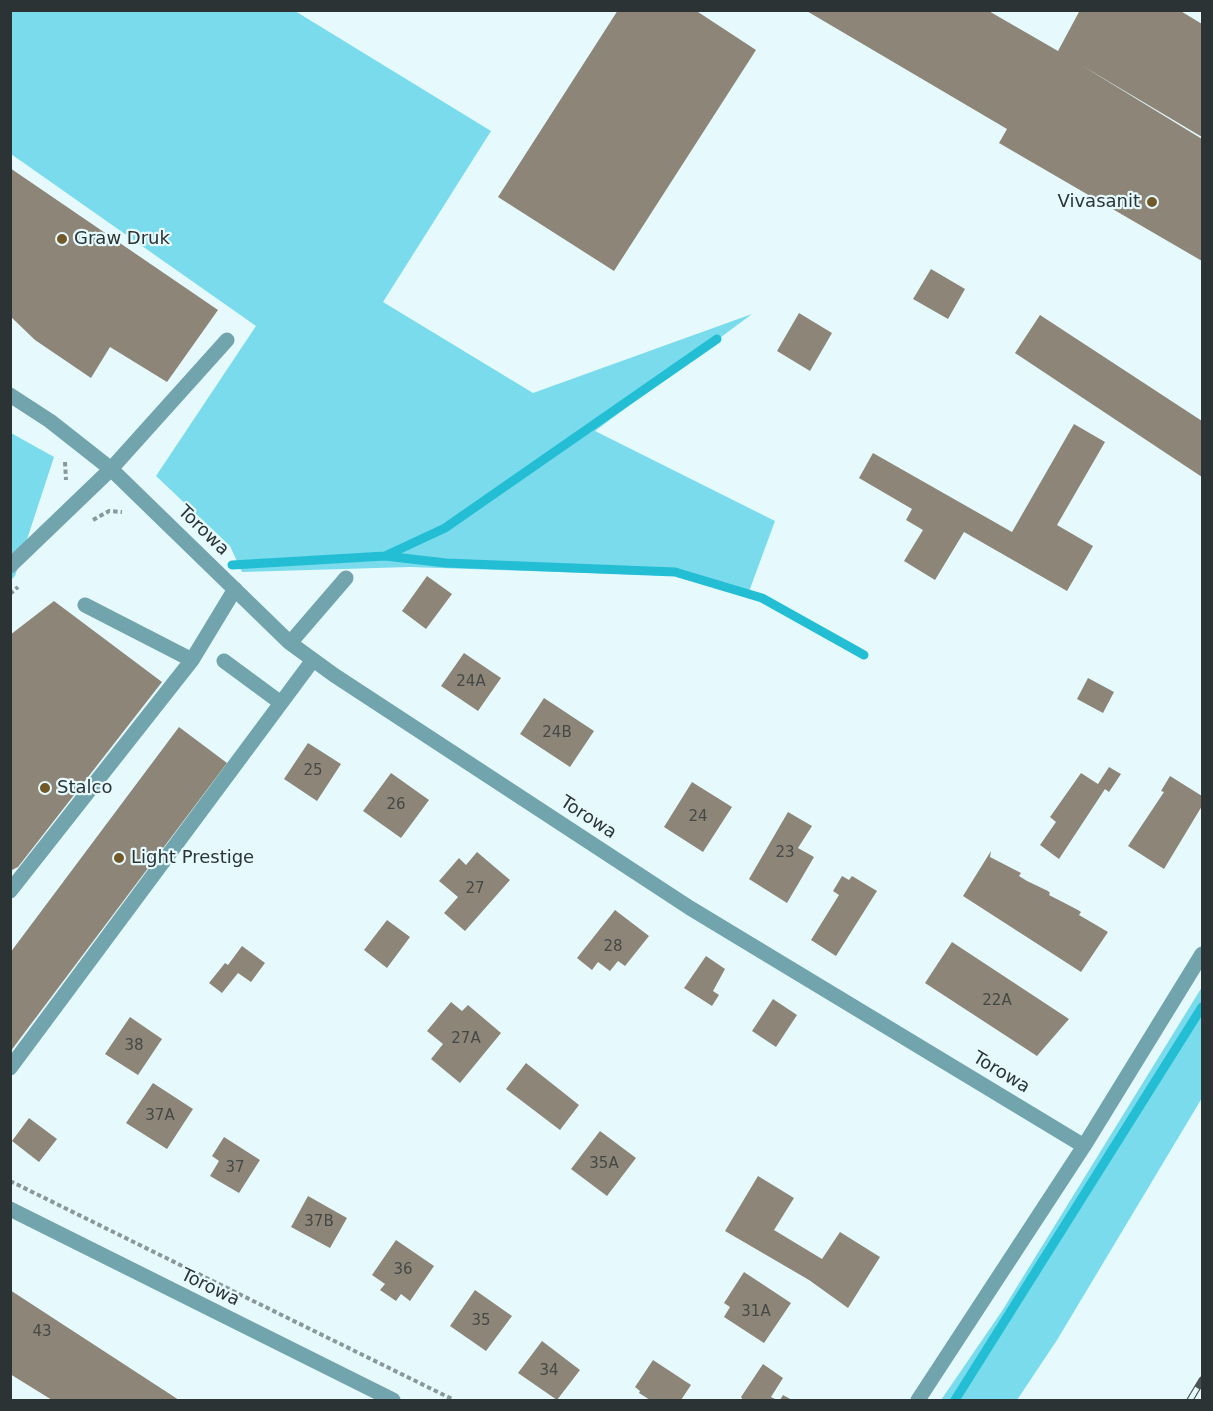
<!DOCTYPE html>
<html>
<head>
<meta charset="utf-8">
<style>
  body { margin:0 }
  #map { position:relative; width:1213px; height:1411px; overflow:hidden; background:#e6fafe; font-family:"DejaVu Sans",sans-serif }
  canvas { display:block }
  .frame { position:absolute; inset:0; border:12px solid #2c3335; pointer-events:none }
</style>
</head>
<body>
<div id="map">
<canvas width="1213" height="1411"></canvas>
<div class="frame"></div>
</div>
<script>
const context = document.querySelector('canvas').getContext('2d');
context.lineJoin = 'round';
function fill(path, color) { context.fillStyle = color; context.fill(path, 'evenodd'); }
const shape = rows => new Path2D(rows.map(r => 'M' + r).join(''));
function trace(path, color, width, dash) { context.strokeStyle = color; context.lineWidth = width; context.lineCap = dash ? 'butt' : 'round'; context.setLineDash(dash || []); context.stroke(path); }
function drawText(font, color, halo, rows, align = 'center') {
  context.font = font + ' "DejaVu Sans",sans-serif'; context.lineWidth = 4.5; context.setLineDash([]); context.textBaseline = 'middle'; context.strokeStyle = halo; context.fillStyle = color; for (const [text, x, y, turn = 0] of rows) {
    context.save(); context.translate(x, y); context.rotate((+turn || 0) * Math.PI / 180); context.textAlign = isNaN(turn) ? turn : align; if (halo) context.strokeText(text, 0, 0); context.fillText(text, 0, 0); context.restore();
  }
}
const green = shape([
  [11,10,295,11,491,131,383,302,533,393,752,314,595,431,775,521,747,597,677,576,410,567,242,572,230,546,156,476,256,326,11,154],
  [11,433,54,457,15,576,11,580],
  [1202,987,1202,1098,1057,1340,1017,1400,941,1400,1002,1311]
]);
const stream = shape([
  [385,556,445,528,717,339],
  [232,565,385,556,446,563,675,572,762,598,864,655],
  [955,1400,1202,1007]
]);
const building = shape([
  [618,10,695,10,756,50,614,271,498,197],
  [805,10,987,10,1058,51,1080,10,1179,10,1202,24,1202,137,1081,65,1202,139,1202,261,999,143,1007,129],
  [10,168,218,310,167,382,110,347,91,378,35,340,10,316],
  [931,269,965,289,948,319,913,299],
  [799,313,832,333,810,371,777,351],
  [1040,315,1202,421,1202,477,1015,353],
  [1074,424,1105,442,1057,525,1093,546,1067,591,964,532,935,580,904,561,923,530,906,520,912,509,859,478,873,453,1012,532],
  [427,576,452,594,426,629,402,611],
  [54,601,162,682,18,867,10,871,10,635],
  [464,653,501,678,478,711,441,686],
  [1088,678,1114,692,1103,713,1077,699],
  [544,698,594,731,570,767,520,734],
  [179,727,227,763,10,1052,10,953],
  [308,743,341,764,317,801,284,779],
  [1109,767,1121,774,1109,792,1105,789,1059,859,1040,845,1056,822,1050,817,1081,773,1098,784],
  [391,773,429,800,401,838,363,811],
  [1170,776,1202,796,1202,806,1164,869,1128,846,1164,792,1161,791],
  [692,782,732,807,703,852,664,827],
  [788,812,812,826,798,848,814,857,787,903,749,879],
  [991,851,990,857,1021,873,1019,876,1027,881,1048,891,1050,893,1049,895,1078,910,1081,912,1079,915,1108,932,1081,972,963,896],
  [477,852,510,880,465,931,444,913,458,897,439,881,459,858,466,865],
  [842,876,849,880,852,876,877,891,836,956,811,940,839,895,833,891],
  [615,910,649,936,625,966,618,961,610,971,598,962,592,970,577,958],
  [387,920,410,937,387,968,364,950],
  [952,942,1069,1019,1037,1056,925,983],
  [242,946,265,963,251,982,238,973,222,993,209,983,225,963,228,965],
  [706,956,725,969,713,991,719,995,712,1006,684,988],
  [773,999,797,1015,776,1047,752,1031],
  [451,1002,462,1011,468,1005,501,1033,460,1083,431,1059,443,1044,427,1031],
  [130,1017,162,1039,138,1075,105,1054],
  [526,1063,579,1105,560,1130,506,1089],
  [153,1083,193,1109,167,1149,126,1123],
  [29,1118,57,1139,39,1162,12,1141],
  [600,1131,636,1158,607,1196,571,1169],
  [224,1137,260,1160,239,1193,210,1176,219,1161,212,1156],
  [758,1176,794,1198,774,1230,822,1259,840,1232,880,1257,848,1308,809,1280,725,1231],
  [308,1196,347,1218,330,1248,291,1227],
  [396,1240,434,1266,410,1301,401,1294,396,1301,380,1290,385,1284,372,1275],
  [744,1272,791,1303,764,1343,724,1317,730,1307,724,1303],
  [10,1290,179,1400,52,1400,10,1374],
  [475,1290,512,1316,486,1351,450,1326],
  [542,1341,580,1370,557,1400,518,1373],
  [653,1360,691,1385,681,1400,650,1400,639,1393,640,1391,635,1387],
  [763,1364,783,1378,771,1397,777,1400,743,1400,741,1397],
  [783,1395,792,1400,780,1400]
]);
const path = shape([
  [65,462,66,480],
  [93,520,109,511,122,512],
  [10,594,18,587],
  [10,1181,454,1400]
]);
const minor = shape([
  [10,395,50,421,111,469,290,643,334,675,690,908,1084,1146],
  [10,566,111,469,227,340],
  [290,643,346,578],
  [192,660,235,589],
  [224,661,281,703],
  [10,891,192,660,85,605],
  [10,1068,313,660],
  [10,1209,393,1400],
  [918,1400,1084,1146,1202,954]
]);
const rail = shape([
  [1190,1400,1202,1380]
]);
const markers = [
  [1152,202,6,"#71592a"],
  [62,239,6,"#71592a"],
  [45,788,6,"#71592a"],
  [119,858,6,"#71592a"]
];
const numberNames = [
  ["24A",471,682],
  ["24B",557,733],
  ["25",313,771],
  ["26",396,805],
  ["24",698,817],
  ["23",785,853],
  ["27",475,889],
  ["28",613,947],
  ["22A",997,1001],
  ["27A",466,1039],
  ["38",134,1046],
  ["37A",160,1116],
  ["35A",604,1164],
  ["37",235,1168],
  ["37B",319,1222],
  ["36",403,1270],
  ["31A",756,1312],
  ["35",481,1321],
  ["43",42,1332],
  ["34",549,1371]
];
const poiNames = [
  ["Vivasanit",1140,202,"right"],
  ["Graw Druk",74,239],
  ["Stalco",57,788],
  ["Light Prestige",131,858]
];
const streetNames = [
  ["Torowa",203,531,44],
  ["Torowa",588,818,33],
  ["Torowa",1001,1073,31],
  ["Torowa",210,1288,26]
];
fill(green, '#79dbec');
trace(stream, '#23bed4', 9);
fill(building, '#8d8678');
trace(path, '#8b989b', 4, [4.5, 3]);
trace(minor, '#72a4ad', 15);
trace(rail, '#4b5457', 7);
trace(rail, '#e6fafe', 4.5, [14]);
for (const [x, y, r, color] of markers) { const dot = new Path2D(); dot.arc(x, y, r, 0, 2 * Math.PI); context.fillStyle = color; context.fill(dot); trace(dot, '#e6fafe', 2); }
drawText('15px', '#444846', null, numberNames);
drawText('18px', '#2c3335', '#e6fafe', poiNames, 'left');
drawText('18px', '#2c3335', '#e6fafe', streetNames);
</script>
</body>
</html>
